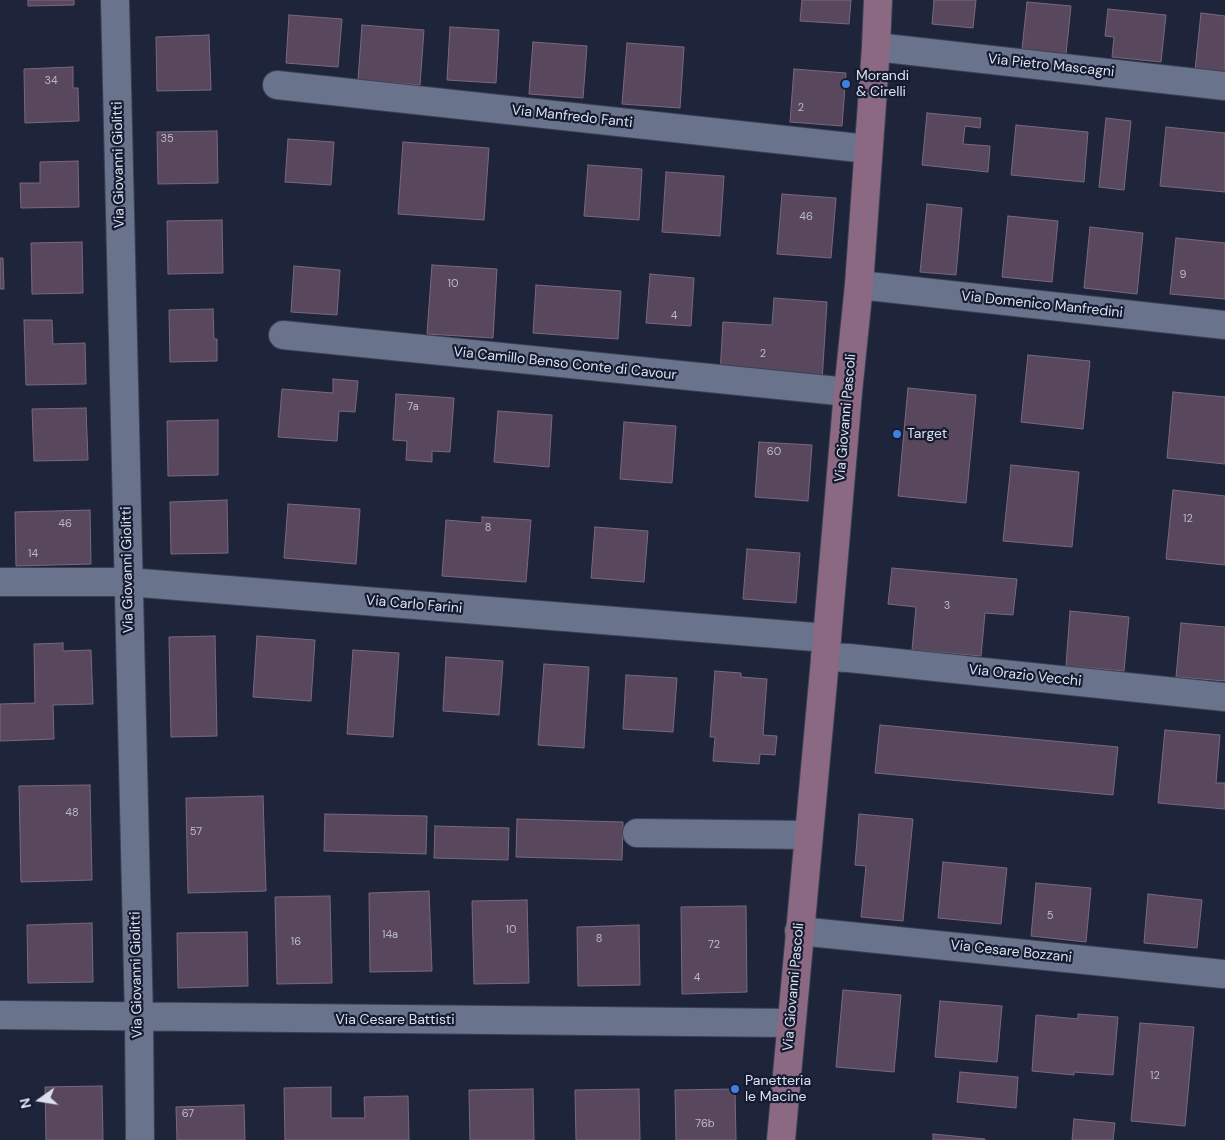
<!DOCTYPE html>
<html>
<head>
<meta charset="utf-8">
<style>
  body { margin:0 }
  #map { position:relative; width:1225px; height:1140px; overflow:hidden; background:#1e253b; font-family:"DM Sans",sans-serif }
  canvas { display:block }
  .north { position:absolute; left:15px; top:1075px; width:50px; height:50px; -webkit-text-stroke:4px #151b30; paint-order:stroke; rotate:257deg; font-size:14px; font-weight:700; line-height:20px; text-align:center; color:#dce1f0 }
  .north::after { content:''; display:block; margin:auto; width:18px; height:22px; background:#dce1f0; clip-path:polygon(50% 0,100% 100%,50% 72%,0 100%) }
</style>
</head>
<body>
<div id="map">
<canvas width="1225" height="1140"></canvas>
<div class="north">N</div>
</div>
<script>
const context = document.querySelector('canvas').getContext('2d');
context.lineJoin = 'round';
function fill(path, color) { context.fillStyle = color; context.fill(path, 'evenodd'); }
const shape = rows => new Path2D(rows.map(r => 'M' + r).join(''));
function trace(path, color, width, dash) { context.strokeStyle = color; context.lineWidth = width; context.lineCap = dash ? 'butt' : 'round'; context.setLineDash(dash || []); context.stroke(path); }
function drawText(font, color, halo, rows, align = 'center') {
  context.font = font + ' "DM Sans",sans-serif'; context.lineWidth = 4.5; context.setLineDash([]); context.textBaseline = 'middle'; context.strokeStyle = halo; context.fillStyle = color; for (const [text, x, y, turn = 0] of rows) {
    context.save(); context.translate(x, y); context.rotate((+turn || 0) * Math.PI / 180); context.textAlign = isNaN(turn) ? turn : align; if (halo) context.strokeText(text, 0, 0); context.fillText(text, 0, 0); context.restore();
  }
}
const building = shape([
  [28,0,74,0,74,5,28,6,28,0],
  [802,0,851,0,849,24,800,21,802,0],
  [934,0,976,0,973,28,932,24,934,0],
  [1027,2,1071,6,1066,54,1022,49,1027,2],
  [1108,9,1166,15,1161,62,1112,57,1114,37,1105,36,1108,9],
  [1201,13,1225,16,1225,73,1195,70,1201,13],
  [289,15,342,19,338,67,286,63,289,15],
  [362,25,424,30,420,85,358,80,362,25],
  [450,27,499,30,496,83,447,80,450,27],
  [209,35,211,90,157,91,156,37,209,35],
  [533,42,587,46,583,98,529,94,533,42],
  [627,43,684,47,680,108,622,104,627,43],
  [73,67,73,88,78,88,79,121,25,123,24,69,73,67],
  [794,69,846,73,842,126,790,122,794,69],
  [927,113,981,118,980,128,965,126,963,144,990,146,988,172,922,165,927,113],
  [1106,118,1131,121,1124,190,1099,187,1106,118],
  [1016,125,1088,132,1084,182,1011,175,1016,125],
  [1166,127,1225,133,1225,192,1160,186,1166,127],
  [217,131,218,183,158,184,157,132,217,131],
  [288,139,334,142,331,185,285,182,288,139],
  [403,142,489,148,484,220,398,214,403,142],
  [78,161,79,207,21,208,20,183,40,183,40,162,78,161],
  [588,165,642,169,639,220,584,216,588,165],
  [666,172,724,176,720,236,662,232,666,172],
  [782,194,836,198,831,258,777,254,782,194],
  [927,204,962,208,956,275,920,272,927,204],
  [1008,216,1058,221,1052,282,1002,277,1008,216],
  [222,220,223,273,168,274,167,221,222,220],
  [1090,227,1143,233,1137,294,1084,288,1090,227],
  [1176,238,1225,243,1225,299,1170,294,1176,238],
  [82,242,83,293,32,294,31,243,82,242],
  [0,258,3,258,4,289,0,289,0,258],
  [432,265,497,269,493,338,427,334,432,265],
  [294,266,340,270,337,315,291,312,294,266],
  [650,274,694,278,691,326,646,323,650,274],
  [536,285,621,291,618,339,533,333,536,285],
  [774,298,827,302,822,381,720,374,723,322,772,325,774,298],
  [213,309,214,339,217,339,217,361,170,362,169,310,213,309],
  [24,320,52,320,53,344,85,343,86,384,26,385,24,320],
  [1028,355,1090,361,1083,429,1021,422,1028,355],
  [333,379,358,381,355,412,339,411,337,441,278,437,282,389,333,393,333,379],
  [908,388,976,395,966,503,898,496,908,388],
  [1173,392,1225,397,1225,464,1167,458,1173,392],
  [396,394,454,398,450,452,432,451,432,462,406,460,407,441,393,440,396,394],
  [86,408,88,460,34,461,32,409,86,408],
  [498,411,552,415,549,467,494,462,498,411],
  [218,420,218,475,168,476,167,421,218,420],
  [624,422,676,426,672,483,620,479,624,422],
  [759,442,812,445,808,501,755,497,759,442],
  [1011,465,1079,472,1072,547,1003,541,1011,465],
  [1173,490,1225,496,1225,565,1166,559,1173,490],
  [227,500,228,553,171,554,170,502,227,500],
  [288,504,360,509,356,564,284,558,288,504],
  [90,510,91,564,16,566,15,512,90,510],
  [482,517,531,520,526,582,442,576,446,520,482,523,482,517],
  [595,527,648,531,644,582,591,578,595,527],
  [747,549,800,553,796,603,743,599,747,549],
  [892,568,1017,579,1013,615,985,613,981,656,912,650,916,607,888,604,892,568],
  [1070,611,1129,617,1124,671,1066,666,1070,611],
  [1181,623,1225,627,1225,681,1176,677,1181,623],
  [215,636,217,736,171,737,169,637,215,636],
  [257,636,315,640,311,701,253,697,257,636],
  [63,643,63,651,91,650,93,704,53,705,54,739,0,741,0,704,35,703,34,644,63,643],
  [353,650,399,653,393,737,347,734,353,650],
  [446,657,503,661,499,715,443,711,446,657],
  [544,664,589,667,584,748,538,745,544,664],
  [715,671,741,673,741,677,767,679,763,735,777,736,775,755,760,754,759,764,713,761,715,737,710,737,715,671],
  [626,675,677,678,673,732,623,729,626,675],
  [880,725,1118,747,1113,795,875,773,880,725],
  [1165,730,1220,735,1216,783,1225,783,1225,809,1158,803,1165,730],
  [90,785,92,880,21,882,19,786,90,785],
  [263,796,266,891,188,893,186,798,263,796],
  [325,814,427,816,426,854,324,851,325,814],
  [859,814,913,819,903,921,861,917,866,866,855,865,859,814],
  [517,819,623,822,622,860,516,857,517,819],
  [435,826,509,828,508,860,434,858,435,826],
  [943,862,1007,868,1001,924,938,918,943,862],
  [1036,883,1091,888,1086,942,1031,936,1036,883],
  [429,891,432,971,370,972,369,893,429,891],
  [1148,894,1202,900,1197,948,1144,943,1148,894],
  [330,896,332,983,277,984,275,897,330,896],
  [527,900,529,983,474,984,472,901,527,900],
  [746,906,747,992,682,994,681,907,746,906],
  [92,923,93,982,28,983,27,925,92,923],
  [639,925,640,985,578,986,577,927,639,925],
  [247,932,248,986,178,988,177,933,247,932],
  [843,990,901,995,894,1072,836,1067,843,990],
  [940,1001,1002,1006,997,1062,935,1057,940,1001],
  [1078,1014,1118,1017,1113,1075,1074,1072,1074,1075,1032,1071,1036,1015,1078,1019,1078,1014],
  [1140,1023,1194,1027,1185,1126,1131,1121,1140,1023],
  [960,1072,1018,1077,1016,1108,957,1102,960,1072],
  [102,1086,103,1140,46,1140,45,1087,102,1086],
  [331,1087,331,1118,365,1118,364,1097,408,1096,409,1140,285,1140,284,1088,331,1087],
  [533,1089,534,1140,470,1140,469,1090,533,1089],
  [639,1089,640,1140,576,1140,575,1090,639,1089],
  [735,1089,736,1140,676,1140,675,1090,735,1089],
  [244,1105,245,1140,177,1140,176,1107,244,1105],
  [1074,1119,1115,1123,1113,1140,1072,1140,1074,1119],
  [933,1134,985,1139,985,1140,933,1140,933,1134]
]);
const street = shape([
  [115,0,139,1018,140,1140],
  [876,47,1225,86],
  [277,85,868,149],
  [859,285,1225,325],
  [283,335,848,392],
  [0,582,128,582,827,638],
  [825,657,849,658,1225,697],
  [637,833,808,835],
  [799,931,1223,974],
  [0,1015,790,1023]
]);
const secondary = shape([
  [781,1140,827,638,848,392,859,285,876,47,878,0]
]);
const markers = [
  [846,84,5,"#3f7fe0"],
  [897,434,5,"#3f7fe0"],
  [735,1089,5,"#3f7fe0"]
];
const numberNames = [
  ["34",51,81],
  ["2",801,108],
  ["35",167,139],
  ["46",806,217],
  ["9",1183,275],
  ["10",453,284],
  ["4",674,316],
  ["2",763,354],
  ["7a",413,407],
  ["60",774,452],
  ["12",1188,519],
  ["46",65,524],
  ["8",488,528],
  ["14",33,554],
  ["3",947,606],
  ["48",72,813],
  ["57",196,832],
  ["5",1050,916],
  ["10",511,930],
  ["14a",390,935],
  ["8",599,939],
  ["16",296,942],
  ["72",714,945],
  ["4",697,978],
  ["12",1155,1076],
  ["67",188,1114],
  ["76b",705,1124]
];
const streetNames = [
  ["Via Pietro Mascagni",1051,66,6],
  ["Via Manfredo Fanti",572,117,6],
  ["Via Giovanni Giolitti",119,165,-91],
  ["Via Domenico Manfredini",1042,305,6],
  ["Via Camillo Benso Conte di Cavour",565,364,6],
  ["Via Giovanni Pascoli",846,418,-85],
  ["Via Giovanni Giolitti",128,570,-91],
  ["Via Carlo Farini",414,605,5],
  ["Via Orazio Vecchi",1025,676,6],
  ["Via Cesare Bozzani",1011,952,6],
  ["Via Giovanni Giolitti",137,975,-91],
  ["Via Giovanni Pascoli",794,987,-85],
  ["Via Cesare Battisti",395,1020]
];
const poiNames = [
  ["Morandi",856,76],
  ["& Cirelli",856,92],
  ["Target",907,434],
  ["Panetteria",745,1081],
  ["le Macine",745,1097]
];
fill(building, '#58475d');
trace(building, '#7a687f', 1);
trace(street, '#3b4153', 30);
trace(secondary, '#3b4153', 30);
trace(street, '#69738c', 28);
trace(secondary, '#8b6982', 28);
for (const [x, y, r, color] of markers) { const dot = new Path2D(); dot.arc(x, y, r, 0, 2 * Math.PI); context.fillStyle = color; context.fill(dot); trace(dot, '#151b30', 2); }
drawText('11px', '#bbbacb', null, numberNames);
drawText('14px', '#dce1f0', '#151b30', streetNames);
drawText('14px', '#dce1f0', '#151b30', poiNames, 'left');
</script>
</body>
</html>
